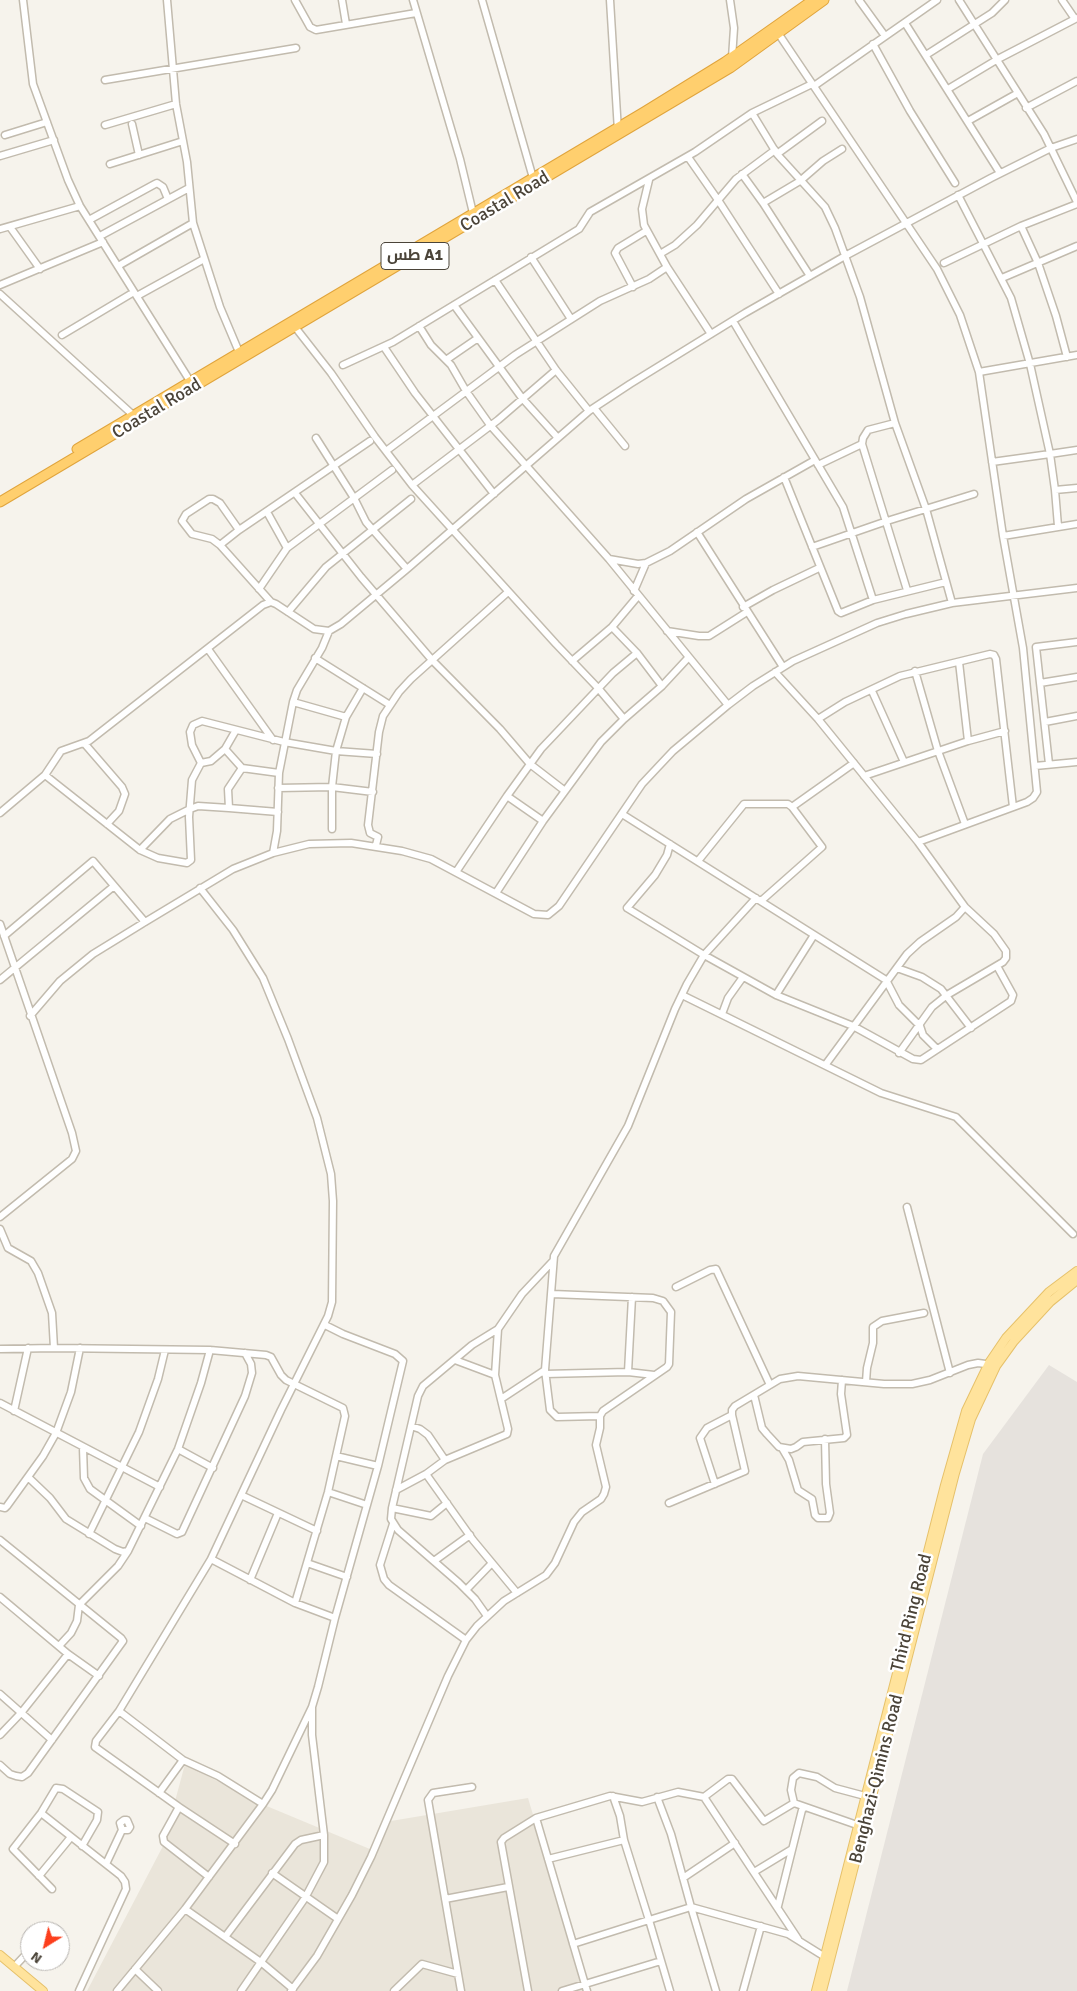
<!DOCTYPE html>
<html>
<head>
<meta charset="utf-8">
<style>
  body { margin:0 }
  #map { position:relative; width:1077px; height:1991px; overflow:hidden; background:#f6f3ec; font-family:Signika,sans-serif }
  canvas { display:block }
  .north { position:absolute; left:20px; top:1921px; width:50px; height:50px; box-sizing:border-box; background:#fff; border:1px solid #b7b4b0; border-radius:50%; rotate:216deg; font-size:14px; font-weight:700; line-height:20px; text-align:center; color:#4b4439 }
  .north::after { content:''; display:block; margin:auto; width:18px; height:22px; background:#fc3f1d; clip-path:polygon(50% 0,100% 100%,50% 72%,0 100%) }
</style>
</head>
<body>
<div id="map">
<canvas width="1077" height="1991"></canvas>
<div class="north">N</div>
</div>
<script>
const context = document.querySelector('canvas').getContext('2d');
context.lineJoin = 'round';
function fill(path, color) { context.fillStyle = color; context.fill(path, 'evenodd'); }
const shape = rows => new Path2D(rows.map(r => 'M' + r).join(''));
function trace(path, color, width, dash) { context.strokeStyle = color; context.lineWidth = width; context.lineCap = dash ? 'butt' : 'round'; context.setLineDash(dash || []); context.stroke(path); }
function drawText(font, color, halo, rows, align = 'center') {
  context.font = font + ' Signika,Cairo,sans-serif'; context.lineWidth = 5; context.setLineDash([]); context.textBaseline = 'middle'; context.strokeStyle = halo; context.fillStyle = color; for (const [text, x, y, turn = 0] of rows) {
    context.save(); context.translate(x, y); context.rotate((+turn || 0) * Math.PI / 180); context.textAlign = isNaN(turn) ? turn : align; if (halo) context.strokeText(text, 0, 0); context.fillText(text, 0, 0); context.restore();
  }
}
const residential = shape([
  [185,1764,257,1802,377,1852,391,1821,528,1798,586,1991,87,1991,163,1846]
]);
const industrial = shape([
  [1049,1365,1077,1382,1077,1991,847,1991,983,1454]
]);
const minor = shape([
  [23,0,33,84,68,180,80,206,190,381],
  [167,0,176,104,187,162,193,223,220,307,239,352],
  [295,0,310,27,316,30,416,13],
  [342,0,346,24],
  [413,0,460,159,473,213],
  [482,0,533,178],
  [610,0,618,131],
  [730,0,734,28,732,58],
  [859,0,885,36],
  [959,0,1044,134,1077,202],
  [1062,0,1075,19],
  [905,23,1000,173],
  [778,33,937,269,960,315,979,372,1003,536,1023,648,1037,792,1033,798,1027,802,918,842],
  [873,44,910,111,955,183],
  [926,55,992,13,1005,0],
  [105,80,296,48],
  [814,86,937,0],
  [948,89,998,59,1077,18],
  [1026,108,1077,81],
  [752,113,777,154,825,207,835,228,860,297,895,423,926,509,952,603],
  [968,121,1018,93],
  [132,124,139,155],
  [105,125,176,104],
  [5,135,47,122],
  [777,154,822,121],
  [0,156,54,140],
  [688,157,718,200,779,294],
  [110,164,183,141],
  [742,174,763,203,810,276],
  [649,180,642,209,644,225,667,267,711,334],
  [958,195,1011,298,1030,364,1050,454,992,462],
  [763,203,800,181,823,161,842,149],
  [89,220,155,184,157,183,163,187,168,199],
  [1021,226,1038,263,1056,316,1067,357],
  [10,227,40,269],
  [0,229,80,206],
  [100,236,189,188],
  [660,254,675,245,697,225,736,179,775,150],
  [531,257,571,319],
  [944,263,1021,226,1077,204],
  [118,266,193,223],
  [1002,278,1077,246],
  [495,280,556,370,589,411],
  [0,285,103,242],
  [633,287,615,253,618,248,646,231],
  [0,294,133,415],
  [137,296,204,259],
  [454,305,522,398,558,438],
  [733,321,843,507,873,600],
  [419,326,431,345,451,365,466,391,490,425,609,559,728,705],
  [295,327,331,373,375,437,412,485,556,644,598,688,624,719],
  [62,335,134,292],
  [384,347,415,393,494,494],
  [446,360,478,338],
  [343,365,393,342,579,229,590,212,695,152,752,113,812,84],
  [979,372,1077,355],
  [594,408,625,446],
  [895,423,868,430,863,438,862,444,907,590],
  [316,438,354,498,366,522,407,569],
  [1077,450,1050,454,1055,490,1077,488],
  [386,451,515,355,600,301,649,279,667,267],
  [818,465,862,444],
  [784,477,838,611,841,613,873,600,946,582],
  [412,485,498,420,556,370],
  [1055,490,1058,526],
  [295,493,361,577,432,660,500,729,530,764,565,791],
  [267,512,287,548],
  [239,530,220,503,213,499,209,499,186,514,182,521,192,534,212,539,220,545,271,602],
  [697,532,783,667],
  [1003,536,1077,524],
  [220,545,239,530,370,441],
  [812,547,887,521,974,494],
  [609,559,638,564,646,563,670,551,746,499,815,460],
  [259,589,287,548,392,470],
  [634,591,646,563],
  [743,607,773,590,819,568],
  [288,612,326,567,411,499],
  [612,627,637,653,662,686],
  [667,631,699,636,709,636,747,612],
  [208,649,273,740],
  [315,658,390,705],
  [572,661,612,627,638,596],
  [959,662,968,741],
  [915,671,938,751,965,824],
  [775,672,818,719,918,842,965,907,994,934,1006,951,1006,958,1003,962,947,995,932,1007,899,1053],
  [1040,683,1077,677],
  [872,691,904,762],
  [293,702,346,717],
  [818,719,845,702,900,676,990,654,994,655,996,659,1013,807],
  [1045,722,1077,716],
  [84,743,122,787,125,794,119,811,107,824],
  [225,749,236,730],
  [201,763,192,745,190,732,193,725,202,721,284,742,336,751,377,754],
  [1049,764,1036,647,1077,642],
  [1035,766,1077,762],
  [45,775,140,850,158,858,187,863,191,860,189,817,192,780,201,763,211,761,225,749,242,768],
  [864,776,968,741,1005,731],
  [278,788,332,787,373,792],
  [507,796,543,821],
  [278,812,229,808,228,789,242,768,279,773],
  [0,813,45,775,61,751,89,741,263,605,271,602,276,604,314,629,329,631,341,624,407,569,589,411,630,384,745,313,845,256,991,178,1051,148,1077,139],
  [622,814,886,980,899,1005,920,1026,923,1035,936,1048],
  [332,829,332,787,336,751,346,717,363,688],
  [670,844,667,855,655,875,627,908,704,955,776,995,853,1026,913,1059,921,1060,1011,1001,1013,995,997,966],
  [376,845,378,837,370,833,368,825,379,732,383,716,399,692,411,679,508,592],
  [140,850,170,819,190,809,198,806,229,808],
  [273,853,277,831,279,773,293,702,297,690,322,648,329,631],
  [698,861,744,804,788,804,792,807,854,763],
  [456,872,507,796,541,749,613,673,637,653],
  [200,888,233,930,263,978,288,1039,317,1118,331,1174,333,1201,332,1302,328,1316,281,1410,211,1559,295,1603,335,1618],
  [496,893,543,821,601,742,624,719,662,686,688,658],
  [761,901,822,847,792,807],
  [0,924,72,1133,76,1151,72,1159,0,1217],
  [4,936,93,861,145,922],
  [897,968,922,977,941,989,971,1028],
  [0,980,114,886],
  [682,995,881,1093,956,1117,1073,1234],
  [776,995,814,935],
  [722,1014,728,998,743,977],
  [30,1016,60,981,93,954,145,922,233,869,273,853,309,844,351,843,402,851,431,859,534,914,548,915,559,906,642,784,657,768,673,751,728,705,753,686,793,661,877,623,906,614,952,603,1077,588],
  [826,1064,907,954,920,942,956,917,965,907],
  [907,1207,950,1373],
  [0,1229,8,1248,31,1261,38,1273,52,1313,54,1348],
  [676,1287,710,1270,716,1269,770,1385],
  [0,1349,54,1348,210,1350,266,1355,271,1357,281,1375,286,1380,343,1408,345,1416,328,1492,295,1603],
  [455,1360,495,1375],
  [628,1372,632,1297],
  [545,1374,628,1372,654,1375],
  [866,1382,867,1368,873,1343,873,1327,882,1321,924,1313],
  [754,1395,762,1428,767,1434,779,1447,791,1449,796,1447,803,1442,844,1438,847,1435,841,1394,842,1380],
  [501,1399,545,1370],
  [0,1403,160,1487],
  [14,1411,28,1348],
  [600,1416,557,1417,550,1410,545,1370,554,1256,628,1126,675,1009,687,984,704,955,756,898],
  [411,1426,420,1429,428,1435,445,1460],
  [83,1448,84,1478,90,1489,141,1526],
  [782,1448,789,1460,798,1490,812,1499,815,1515,818,1518,828,1518,830,1513,826,1484,825,1439],
  [178,1449,213,1468],
  [336,1456,378,1466],
  [426,1474,473,1540,517,1593],
  [28,1477,50,1498,66,1519,115,1549,123,1552,128,1551,178,1449,201,1383,210,1350],
  [715,1484,700,1438,707,1428,732,1415],
  [396,1490,426,1474,445,1460,507,1434,508,1429,495,1375,498,1329],
  [328,1492,367,1505],
  [241,1495,317,1531],
  [669,1503,745,1471,732,1415,732,1410,735,1406,780,1379,798,1376,884,1384,912,1384,930,1380,968,1365,978,1363,993,1365],
  [0,1507,5,1508,7,1506,43,1456,56,1433,71,1392,80,1348],
  [392,1508,431,1516,447,1503],
  [145,1518,177,1534,182,1532,245,1396,252,1373,251,1364,245,1353],
  [393,1524,380,1565,384,1579,389,1585,466,1640],
  [89,1534,139,1432,158,1379,165,1350],
  [0,1540,121,1638,123,1641,28,1773,22,1777,16,1776,10,1774,0,1765],
  [211,1559,119,1711,96,1741,95,1747,179,1807,235,1844],
  [434,1561,470,1535],
  [307,1563,347,1577],
  [250,1580,278,1513],
  [466,1590,492,1563],
  [0,1597,68,1654,99,1676],
  [487,1616,475,1599,459,1583,398,1530,391,1519,392,1508,418,1396,423,1386,472,1345,498,1329,522,1294,553,1261],
  [59,1646,71,1633,77,1621,79,1605,118,1566,128,1551],
  [0,1694,52,1740],
  [119,1711,183,1760,218,1776,263,1804],
  [0,1735,21,1713,68,1654],
  [159,1793,183,1760],
  [657,1797,671,1834,691,1907,649,1920,670,1991],
  [704,1797,798,1939],
  [794,1803,791,1790,793,1778,799,1773,817,1777,835,1788,865,1796],
  [179,1807,163,1836,164,1842,209,1877],
  [41,1813,121,1876,125,1882,126,1889,79,1991],
  [536,1818,587,1991],
  [548,1859,624,1840],
  [106,1864,122,1830,120,1823,124,1820,127,1820,130,1827,128,1830,122,1830],
  [754,1872,792,1849],
  [272,1873,338,1919],
  [39,1876,71,1837],
  [683,1878,735,1843],
  [52,1889,13,1849,41,1813,56,1788,63,1789,98,1812,97,1820,82,1846],
  [445,1899,508,1887],
  [778,1906,802,1810,804,1808],
  [691,1907,788,1934,825,1957],
  [691,1907,716,1991],
  [185,1909,262,1963,293,1989],
  [225,1937,295,1844,301,1840,324,1835],
  [573,1944,649,1920,624,1840,620,1816,613,1796],
  [14,1967,30,1950],
  [135,1969,158,1991],
  [117,1991,185,1909,263,1804,272,1790,312,1707,318,1687,335,1618,378,1466,403,1361,395,1354,343,1334,325,1325],
  [241,1991,305,1898,324,1862,324,1835,312,1735,312,1708],
  [291,1991,317,1956,352,1895,371,1857,448,1676,466,1640,477,1626,504,1601,546,1575,555,1563,574,1522,582,1512,601,1499,604,1494,606,1487,596,1445,600,1428,600,1416,603,1411,667,1367,669,1364,671,1312,663,1301,653,1298,552,1294],
  [394,1991,422,1964,458,1974],
  [461,1991,428,1800,433,1793,472,1787],
  [528,1991,501,1842,504,1838,536,1818,610,1796,642,1802,678,1792,704,1797,728,1779,732,1779,764,1821,794,1803,857,1825],
  [562,1991,661,1961],
  [743,1991,761,1926]
]);
const major = shape([
  [0,1955,43,1991],
  [816,1991,945,1485,966,1411,989,1363,1006,1338,1049,1292,1077,1271],
  [822,1991,955,1473,971,1419,996,1366,1014,1341,1050,1302,1077,1280]
]);
const highway = shape([
  [77,449,644,112,725,62,813,0],
  [0,502,730,68,824,0]
]);
const shields = [
  [415,256,68]
];
const shieldNames = [
  ["طس A1",415,256]
];
const streetNames = [
  ["Coastal Road",505,202,-31],
  ["Coastal Road",157,409,-31],
  ["Third Ring Road",912,1613,-76],
  ["Benghazi-Qimins Road",877,1779,-76]
];
fill(residential, '#eae5da');
fill(industrial, '#e6e2dd');
trace(minor, '#c2bbae', 9);
trace(major, '#e6c16a', 10);
trace(highway, '#e0a43c', 11);
trace(minor, '#fff', 6);
trace(major, '#ffe39c', 8);
trace(highway, '#ffcf6e', 9);
for (const [x, y, w] of shields) { const box = new Path2D(); box.roundRect(x - w / 2, y - 13.5, w, 27, 4); context.fillStyle = '#fff'; context.fill(box); trace(box, '#4b4439', 1); }
drawText('bold 16px', '#4b4439', null, shieldNames);
drawText('18px', '#4b4439', '#fff', streetNames);
</script>
</body>
</html>
